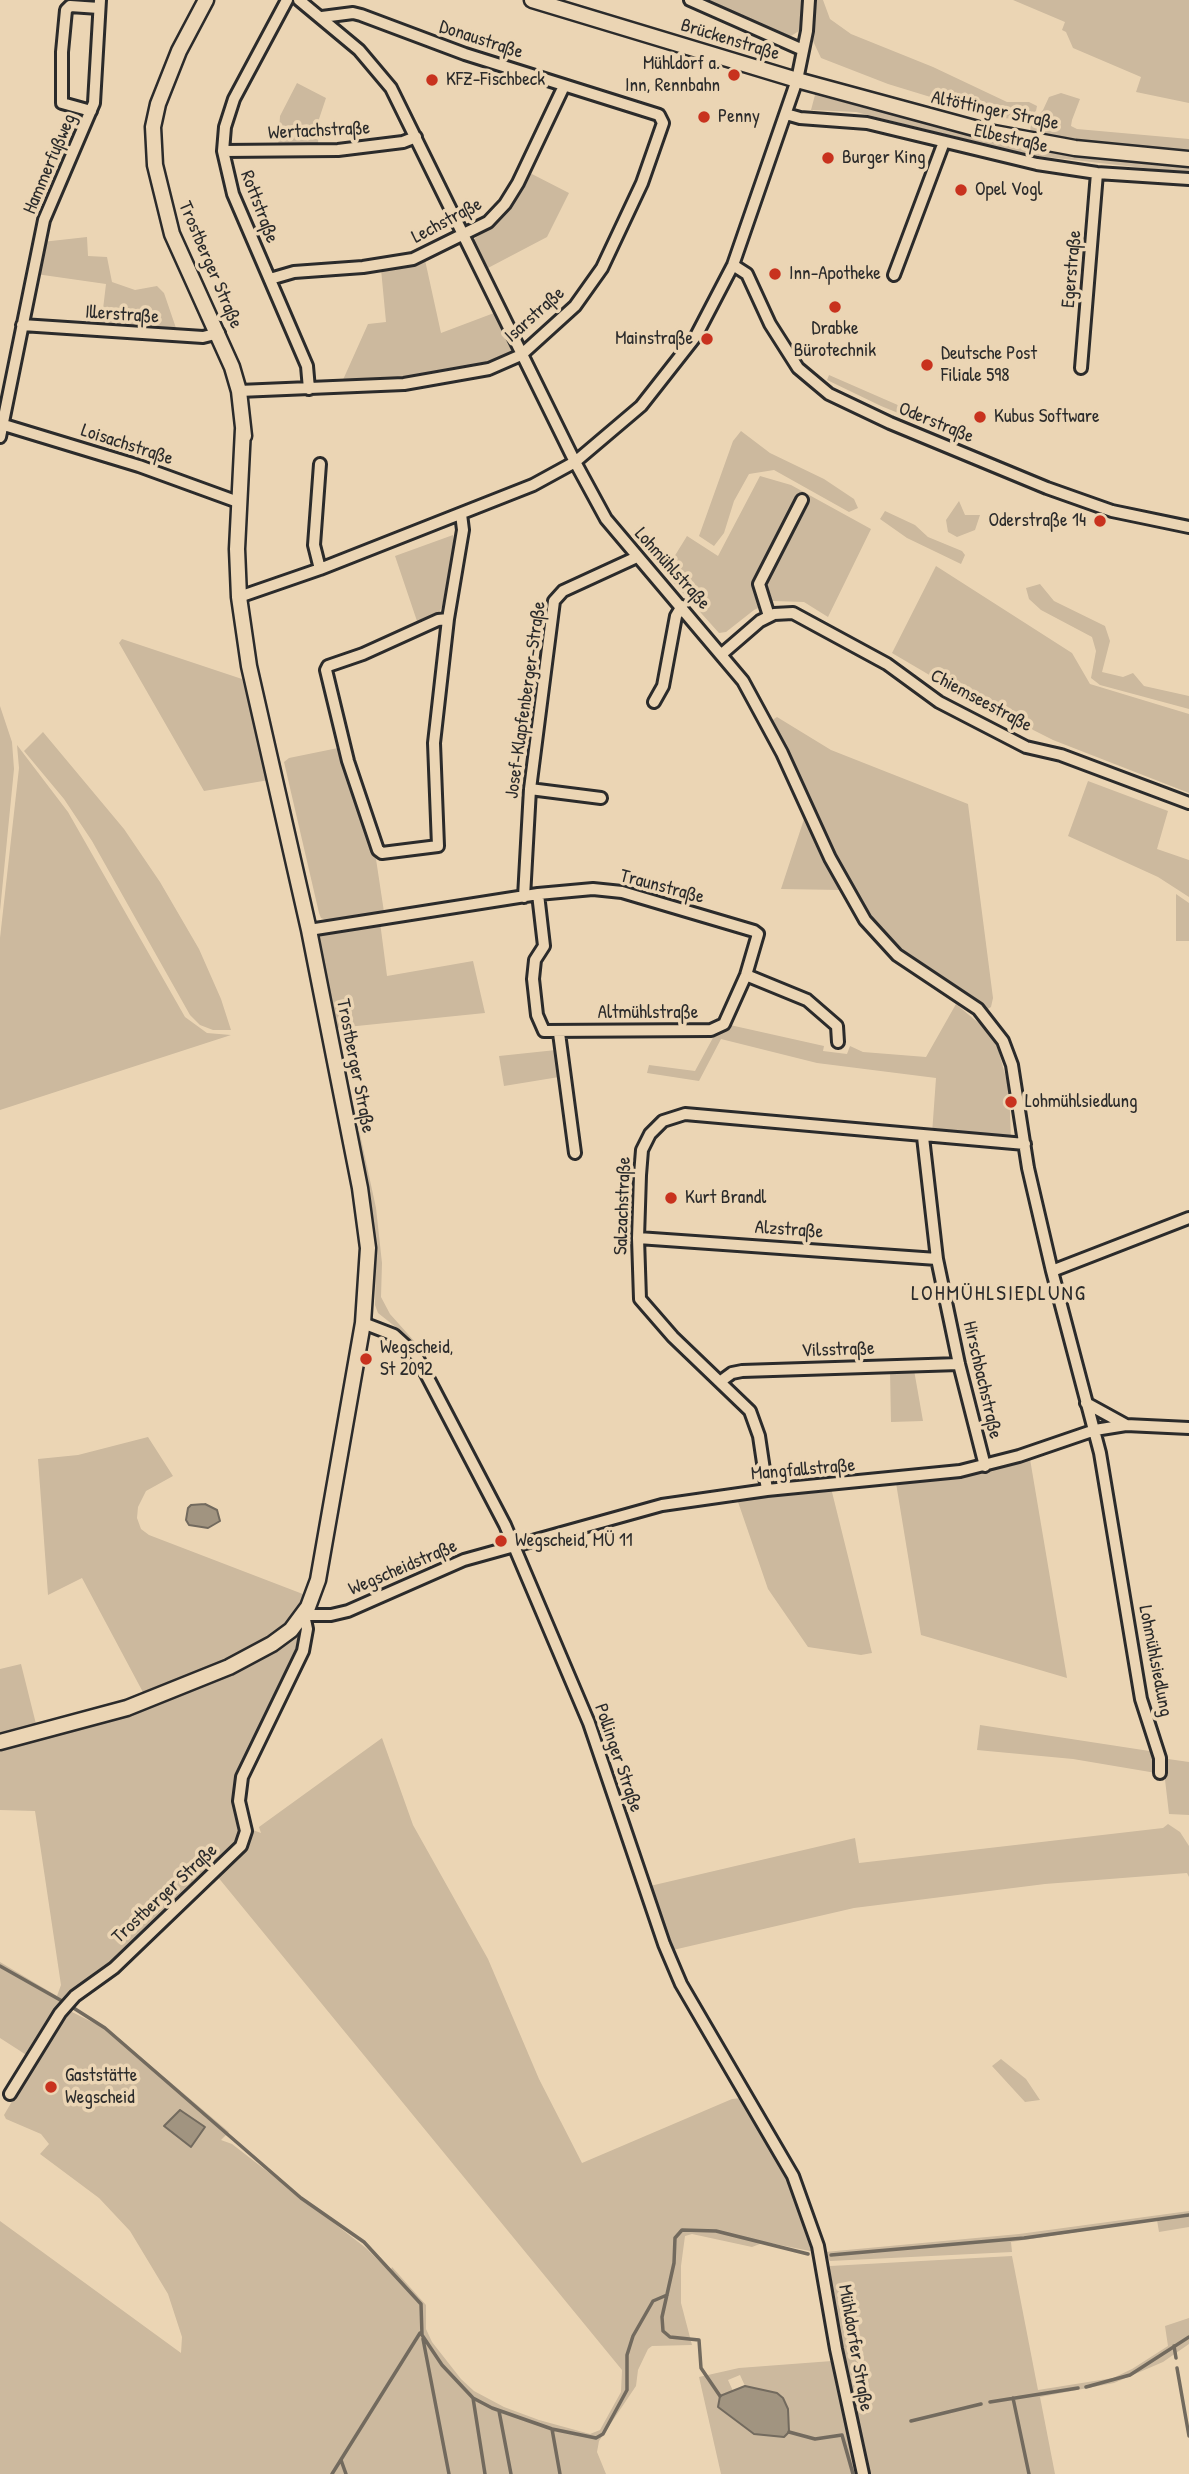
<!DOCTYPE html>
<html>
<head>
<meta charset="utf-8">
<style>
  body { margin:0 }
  canvas { display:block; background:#ebd5b4 }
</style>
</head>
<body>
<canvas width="1189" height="2474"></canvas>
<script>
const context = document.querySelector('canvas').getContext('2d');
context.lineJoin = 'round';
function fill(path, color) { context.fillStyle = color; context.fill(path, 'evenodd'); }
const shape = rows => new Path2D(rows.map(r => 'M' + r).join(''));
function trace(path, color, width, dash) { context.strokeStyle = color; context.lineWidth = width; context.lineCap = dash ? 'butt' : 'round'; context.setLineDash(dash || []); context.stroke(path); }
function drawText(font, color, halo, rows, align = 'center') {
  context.font = font + ' "Patrick Hand",sans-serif'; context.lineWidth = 7; context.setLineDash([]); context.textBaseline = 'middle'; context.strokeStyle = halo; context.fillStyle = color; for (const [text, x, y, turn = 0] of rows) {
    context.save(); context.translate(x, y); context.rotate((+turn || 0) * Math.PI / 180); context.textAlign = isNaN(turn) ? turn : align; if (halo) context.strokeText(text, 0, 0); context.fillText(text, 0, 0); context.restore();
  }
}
const green = shape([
  [700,0,803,0,805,13,799,31,786,39],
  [814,0,823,0,830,19,851,34,933,67,1007,102,1029,102,1037,106,1036,111,1024,119,999,118,888,84,821,58,813,41],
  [1013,0,1189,0,1189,103,1136,92,1141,77,1073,48,1066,32,1062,30,1065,22],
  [297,83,326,98,319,119,318,145,278,147,280,116],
  [1061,93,1080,99,1072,120,1071,126,1077,129,1189,139,1189,151,1118,145,1030,132,1031,124,1043,110,1049,97],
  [815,95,1037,151,1101,160,1189,165,1189,173,1029,155,856,112,811,110],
  [528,172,569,193,547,237,488,268,474,239,497,222,510,206],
  [87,237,88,256,107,257,112,282,135,290,157,286,164,293,177,331,101,326,106,284,36,274,42,242],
  [425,260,441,333,494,313,512,350,510,355,485,366,415,380,342,382,368,324,386,322,381,269],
  [829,375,939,423,938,425,935,428,881,406,827,380],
  [741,431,770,453,824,479,854,499,858,508,849,512,774,470,749,474,734,501,724,533,714,546,699,536,733,441],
  [760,476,791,485,871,529,828,617,804,602,773,601,754,610,726,632,719,633,666,574,666,570,687,536,718,556],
  [959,501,965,515,980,515,975,530,957,537,948,532,946,520],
  [885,511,915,525,928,537,962,551,965,555,961,564,907,538,880,519],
  [453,535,454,544,442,607,438,614,418,624,395,556],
  [936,566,1072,653,1090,684,1189,714,1189,793,1053,740,960,693,892,653],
  [1040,584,1054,601,1105,626,1110,641,1102,672,1123,677,1133,673,1144,686,1189,696,1189,709,1100,685,1091,678,1096,651,1092,637,1041,610,1029,599,1026,588],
  [122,639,242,679,269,780,204,791,119,643],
  [0,706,12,742,14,769,0,911],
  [777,717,831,750,968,804,993,998,991,1007,986,1010,897,950,873,924,849,887,771,721],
  [43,732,124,829,160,882,199,949,221,999,231,1030,213,1030,200,1025,190,1015,92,841,64,799,24,751],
  [17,745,68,812,185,1017,207,1033,231,1035,0,1110,0,938,19,768],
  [338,748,376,859,384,912,329,921,321,918,319,913,284,762,289,758],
  [1088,781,1168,811,1157,849,1189,860,1189,897,1158,877,1068,836],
  [806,813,842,890,781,889],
  [1176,894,1189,903,1189,941,1176,941],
  [380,922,387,976,473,961,485,1013,337,1028,376,1208,382,1263,381,1297,390,1314,415,1342,422,1355,407,1336,378,1313,375,1305,376,1256,371,1203,317,938,321,933],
  [956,1004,987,1030,998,1049,1009,1089,1011,1138,932,1134,936,1078,817,1063,721,1039,699,1081,647,1073,649,1065,695,1071,715,1034,730,1025,824,1046,823,1051,847,1054,850,1046,863,1052,926,1057],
  [556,1050,559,1077,504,1086,499,1056],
  [890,1370,914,1370,923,1421,891,1422],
  [148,1437,173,1476,146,1491,138,1507,137,1518,141,1529,149,1535,308,1596,287,1627,244,1655,145,1696,82,1578,48,1595,38,1459,78,1455],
  [1030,1459,1067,1678,921,1635,896,1483,987,1470],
  [831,1488,872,1653,861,1655,808,1647,768,1589,737,1499],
  [296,1631,301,1631,304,1639,250,1753,240,1813,241,1841,127,1952,70,1996,28,2056,0,2038,0,1962,57,1996,61,1985,35,1811,0,1810,0,1745,77,1729],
  [21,1664,37,1728,0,1735,0,1669],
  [980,1725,1156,1752,1156,1773,1073,1759,977,1750],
  [382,1738,413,1825,488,1959,539,2079,582,2163,732,2099,742,2098,793,2188,815,2252,765,2242,752,2247,692,2234,685,2236,681,2266,681,2303,692,2345,652,2346,648,2349,638,2370,636,2386,599,2441,597,2452,606,2474,0,2474,0,2221,181,2353,182,2337,168,2294,130,2231,99,2198,40,2154,49,2144,41,2134,6,2119,4,2115,66,2009,110,2031,229,2132,221,2140,232,2144,366,2248,390,2272,392,2267,426,2305,426,2329,432,2342,461,2379,474,2391,504,2407,539,2420,590,2434,600,2430,621,2392,622,2370,217,1876,244,1848,250,1829,261,1833,259,1827],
  [1168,1759,1189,1762,1189,1815,1169,1814,1164,1771],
  [1168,1824,1180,1832,1189,1846,1189,1877,1187,1873,1045,1884,854,1908,673,1950,650,1886,855,1838,859,1863,1163,1828],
  [1001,2059,1026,2079,1040,2100,1025,2102,992,2066],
  [1189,2211,1189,2227,1159,2232,1157,2220,1011,2242,1012,2252,830,2261,825,2252,1019,2234],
  [1012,2256,1038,2390,1113,2378,1132,2369,1168,2346,1165,2326,1189,2318,1189,2344,1163,2362,1114,2383,1040,2397,1055,2474,868,2474,846,2369,828,2270,830,2266],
  [832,2361,858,2474,721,2474,699,2377,739,2368],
  [740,2375,745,2386,777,2393,783,2398,788,2409,787,2423,720,2396,733,2391,728,2380]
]);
const water = shape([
  [205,1504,217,1510,220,1521,208,1528,189,1525,186,1520,188,1508,191,1505,205,1504],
  [180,2110,205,2127,191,2147,164,2126,180,2110],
  [745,2386,777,2393,783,2398,788,2409,789,2432,784,2437,754,2434,718,2407,720,2396,745,2386]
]);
const stream = shape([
  [0,1966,62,2001],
  [72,2007,105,2028,301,2198,364,2242,421,2304,422,2335,442,2365,473,2398,492,2408,552,2429,596,2438,603,2434,627,2390,627,2355,633,2336,653,2301,667,2295],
  [831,2255,1024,2238,1189,2215],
  [423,2339,449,2474],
  [1174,2346,1176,2358],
  [1177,2368,1189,2436],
  [1086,2387,1130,2375,1189,2337],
  [720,2396,701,2368,699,2340,670,2337,663,2331,662,2317,674,2263,675,2238,682,2230,716,2231,808,2254],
  [473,2398,485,2474],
  [1013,2398,1029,2474],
  [990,2402,1078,2388],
  [499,2411,511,2474],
  [911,2421,981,2404],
  [552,2429,560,2474],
  [789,2432,815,2439,842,2435,853,2474],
  [341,2460,346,2474],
  [332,2474,420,2333]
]);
const minor = shape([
  [287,0,234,99,225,127,223,151,233,194,307,366,309,389],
  [299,0,359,50,391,88,575,462,606,519,743,681,782,753,830,858,865,920,897,955,978,1009,1003,1041,1012,1065,1028,1168,1052,1271,1100,1453,1141,1699,1160,1758,1160,1773],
  [690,0,803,50],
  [91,111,62,103,62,52,66,10,70,6,99,8],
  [786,114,800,118,867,123,1037,164,1097,173,1189,179],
  [223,151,338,150,403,142,416,137],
  [733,265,747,274,770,324,798,368,829,394,890,423,1047,488,1112,511,1189,527],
  [894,275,944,142],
  [270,279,294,272,363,267,413,259,488,222,505,204,518,183,564,86],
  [22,325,203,337,219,333],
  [1081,368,1097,173],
  [239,391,404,384,489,369,521,355,575,306,602,268,642,183,663,123,659,115,465,54,361,15,353,13,322,17],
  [4,425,139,466,238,502],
  [0,437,44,220,94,103,100,0],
  [320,464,314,545,320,569],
  [239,597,320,569,533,485,575,462,641,406,696,336,733,265,797,80,807,31,809,0],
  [769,616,759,584,802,500],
  [448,619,434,743,438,846,382,853,378,850,348,761,326,670,328,666,363,654,438,620,448,619,463,530,461,514],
  [723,653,760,621,774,614,793,613,887,664,939,702,1026,747,1061,755,1189,803],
  [654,702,663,686,676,616,682,606],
  [530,789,601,798],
  [524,897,530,789,554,601,563,591,637,557],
  [309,930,538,894,593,889,622,892,754,931,758,934,746,975,724,1024,711,1030,544,1031,537,1015,533,979,535,960,544,946,538,894],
  [746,975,807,1000,837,1026,838,1042],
  [559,1033,575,1153],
  [923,1137,937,1259,959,1364,985,1466],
  [638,1238,937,1259],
  [1052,1271,1189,1218],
  [363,1323,394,1335,416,1355,505,1525,589,1723,664,1944,681,1984,793,2176,818,2246,836,2349,863,2474],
  [721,1381,732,1373,742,1371,959,1364],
  [1086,1403,1126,1425],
  [767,1490,759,1436,750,1411,673,1337,640,1299,638,1238,640,1175,642,1150,650,1134,663,1121,685,1114,1025,1144],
  [10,2094,60,2013,75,1996,114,1968,241,1846,246,1831,239,1801,242,1777,303,1651,307,1629,304,1615,331,1615,348,1611,464,1560,662,1505,767,1490,960,1471,1019,1456,1095,1430,1126,1425,1189,1428]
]);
const major = shape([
  [206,0,179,51,158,104,153,127,155,165,172,234,232,367,239,391,244,436],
  [532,0,797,80,989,132,1075,148,1189,159],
  [0,1742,127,1708,229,1667,272,1644,291,1630,308,1607,318,1580,363,1323,368,1248,360,1188,309,930,249,666,239,597,237,549,243,429]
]);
const markers = [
  [734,75,7,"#c8321e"],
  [432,80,7,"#c8321e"],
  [704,117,7,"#c8321e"],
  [828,158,7,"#c8321e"],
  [961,190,7,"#c8321e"],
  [775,274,7,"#c8321e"],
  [835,307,7,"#c8321e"],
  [707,339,7,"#c8321e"],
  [927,365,7,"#c8321e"],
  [980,417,7,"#c8321e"],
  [1100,521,7,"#c8321e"],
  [1011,1102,7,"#c8321e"],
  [671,1198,7,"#c8321e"],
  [366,1359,7,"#c8321e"],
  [501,1541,7,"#c8321e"],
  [51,2087,7,"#c8321e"]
];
const streetNames = [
  ["Donaustraße",481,40,18],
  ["Brückenstraße",730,40,17],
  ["Altöttinger Straße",995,111,12],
  ["Wertachstraße",319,131,-3],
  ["Elbestraße",1011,139,13],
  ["Hammerfußweg",50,164,-67],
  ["Rottstraße",259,207,69],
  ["Lechstraße",447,221,-28],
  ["Trostberger Straße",210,265,67],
  ["Egerstraße",1072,269,-85],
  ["Illerstraße",122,315,4],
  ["Isarstraße",535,315,-42],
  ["Oderstraße",936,423,22],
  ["Loisachstraße",127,445,18],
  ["Lohmühlstraße",672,569,48],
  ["Josef-Klapfenberger-Straße",526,700,-82],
  ["Chiemseestraße",981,701,28],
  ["Traunstraße",662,887,15],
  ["Altmühlstraße",648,1013],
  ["Trostberger Straße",355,1066,79],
  ["Salzachstraße",623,1206,-88],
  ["Alzstraße",789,1230,4],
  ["Vilsstraße",838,1350,-2],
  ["Hirschbachstraße",982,1380,77],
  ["Mangfallstraße",803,1470,-5],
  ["Wegscheidstraße",403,1568,-23],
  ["Lohmühlsiedlung",1155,1661,79],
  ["Pollinger Straße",618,1758,71],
  ["Trostberger Straße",165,1894,-43],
  ["Mühldorfer Straße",855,2348,80]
];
const poiNames = [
  ["Mühldorf a.",720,64,"right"],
  ["Inn, Rennbahn",720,86,"right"],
  ["KFZ-Fischbeck",446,80],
  ["Penny",718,117],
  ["Burger King",842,158],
  ["Opel Vogl",975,190],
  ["Inn-Apotheke",789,274],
  ["Drabke",835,329,"center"],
  ["Bürotechnik",835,351,"center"],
  ["Mainstraße",693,339,"right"],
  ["Deutsche Post",941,354],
  ["Filiale 598",941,376],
  ["Kubus Software",994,417],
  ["Oderstraße 14",1086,521,"right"],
  ["Lohmühlsiedlung",1025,1102],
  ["Kurt Brandl",685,1198],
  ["Wegscheid,",380,1348],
  ["St 2092",380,1370],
  ["Wegscheid, MÜ 11",515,1541],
  ["Gaststätte",65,2076],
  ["Wegscheid",65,2098]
];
const neighbourhoodNames = [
  ["LOHMÜHLSIEDLUNG",999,1294]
];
fill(green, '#ccb99e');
fill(water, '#a19480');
trace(water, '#726a5e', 2);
trace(stream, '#726a5e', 3.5);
trace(minor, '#2b2b2b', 16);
trace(major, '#2b2b2b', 19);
trace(minor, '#ebd5b4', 10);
trace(major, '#ebd5b4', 14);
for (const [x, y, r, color] of markers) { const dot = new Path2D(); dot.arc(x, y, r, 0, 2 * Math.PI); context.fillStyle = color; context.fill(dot); trace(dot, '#ebd5b4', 2.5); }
drawText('19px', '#2b2b2b', '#ebd5b4', streetNames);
drawText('19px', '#2b2b2b', '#ebd5b4', poiNames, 'left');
context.letterSpacing = '2px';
drawText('21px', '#2b2b2b', '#ebd5b4', neighbourhoodNames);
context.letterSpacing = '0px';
</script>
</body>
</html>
